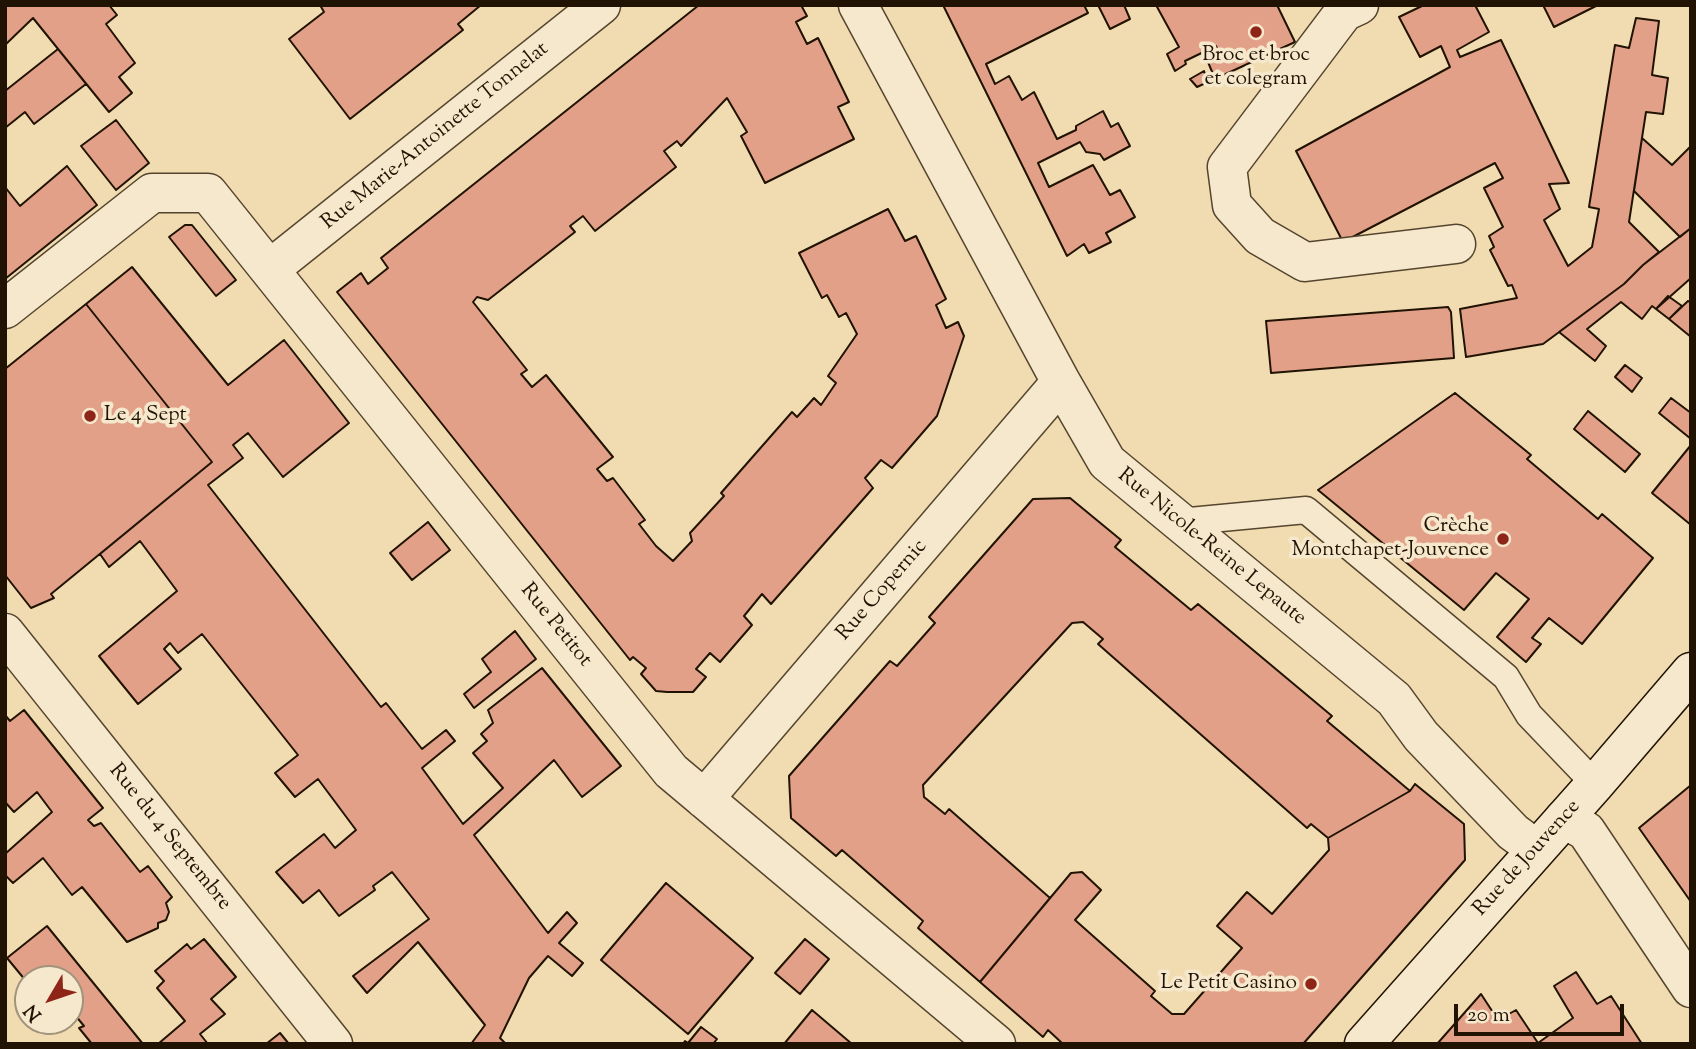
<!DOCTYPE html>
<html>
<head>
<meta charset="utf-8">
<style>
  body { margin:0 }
  #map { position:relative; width:1696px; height:1049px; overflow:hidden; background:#f1dbb0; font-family:"Sorts Mill Goudy",serif }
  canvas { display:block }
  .frame { position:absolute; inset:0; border:7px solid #211303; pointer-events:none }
  .north { position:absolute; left:14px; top:965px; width:70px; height:70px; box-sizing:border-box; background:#f6e8cc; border:2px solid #a1937c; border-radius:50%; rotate:231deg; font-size:19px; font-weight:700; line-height:28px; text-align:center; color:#211303 }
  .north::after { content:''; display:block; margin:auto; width:24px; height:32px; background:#8f2418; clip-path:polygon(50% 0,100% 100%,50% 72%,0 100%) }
  .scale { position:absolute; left:1454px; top:1004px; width:170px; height:32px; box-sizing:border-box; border:4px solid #211303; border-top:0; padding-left:9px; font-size:21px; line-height:24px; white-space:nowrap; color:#211303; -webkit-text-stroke:5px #f6e8cc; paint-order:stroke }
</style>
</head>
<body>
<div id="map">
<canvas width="1696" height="1049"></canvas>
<div class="frame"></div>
<div class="north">N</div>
<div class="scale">20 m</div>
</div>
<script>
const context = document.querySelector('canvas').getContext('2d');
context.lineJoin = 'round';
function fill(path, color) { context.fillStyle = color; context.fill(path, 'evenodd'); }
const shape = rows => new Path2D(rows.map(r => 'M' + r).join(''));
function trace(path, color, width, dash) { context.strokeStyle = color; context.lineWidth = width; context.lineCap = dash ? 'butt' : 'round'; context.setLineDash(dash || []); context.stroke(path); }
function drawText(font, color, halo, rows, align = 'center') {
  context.font = font + ' "Sorts Mill Goudy",serif'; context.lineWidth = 7; context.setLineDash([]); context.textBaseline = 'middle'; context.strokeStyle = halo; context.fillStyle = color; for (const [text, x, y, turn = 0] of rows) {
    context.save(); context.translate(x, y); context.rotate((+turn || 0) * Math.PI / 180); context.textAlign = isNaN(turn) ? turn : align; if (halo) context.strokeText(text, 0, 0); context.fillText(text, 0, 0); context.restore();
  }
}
const building = shape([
  [5,5,109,5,117,15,106,24,135,63,119,77,132,93,109,112,33,18,5,45,5,5],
  [320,5,481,5,458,24,463,30,350,119,289,39,324,12,320,5],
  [699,5,801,5,807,16,796,22,807,44,818,38,849,102,838,107,854,139,765,183,741,136,747,132,727,98,681,146,677,141,664,151,676,167,595,231,583,216,570,226,575,232,488,300,477,297,473,302,527,370,521,374,532,387,546,375,613,457,597,469,607,481,613,478,645,520,639,524,656,546,673,561,692,541,690,533,724,496,721,493,792,412,797,417,814,398,821,405,836,383,828,376,857,334,846,313,839,317,827,295,822,298,799,253,888,209,905,241,916,236,946,299,936,305,946,328,958,322,964,336,937,416,892,468,881,460,865,478,873,488,771,604,762,594,744,616,752,625,720,662,710,653,696,669,706,677,693,692,667,692,656,691,641,674,646,668,633,657,630,660,337,292,361,273,368,284,388,268,381,258,699,5],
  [943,5,1084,5,1088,13,986,64,995,84,1009,76,1022,100,1034,92,1057,139,1076,130,1076,126,1103,111,1111,127,1118,123,1130,146,1104,160,1100,154,1086,152,1080,142,1038,163,1049,187,1093,165,1110,195,1120,190,1135,217,1106,233,1111,242,1089,253,1084,244,1067,256,943,5],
  [1098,5,1124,5,1130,19,1110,29,1098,5],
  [1156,5,1277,5,1295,42,1215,79,1208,62,1221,57,1216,46,1185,61,1186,64,1175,71,1167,54,1179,47,1156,5],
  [1424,5,1475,5,1489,32,1457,50,1460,57,1501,40,1569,183,1549,184,1560,209,1544,220,1568,266,1592,247,1599,209,1589,207,1615,45,1629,48,1636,18,1659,21,1652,75,1668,78,1663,114,1646,112,1629,222,1659,252,1643,265,1624,284,1543,344,1466,357,1460,309,1517,298,1512,285,1508,286,1490,250,1494,247,1489,236,1503,227,1484,188,1503,178,1495,163,1343,242,1296,151,1450,67,1441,46,1420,57,1399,17,1424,5],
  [1543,5,1598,5,1554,27,1543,5],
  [58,49,86,84,34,124,25,112,5,128,5,91,58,49],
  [1204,71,1208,82,1197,87,1190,79,1204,71],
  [116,120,149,163,116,190,81,146,116,120],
  [1642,138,1672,165,1691,146,1691,228,1680,237,1634,191,1642,138],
  [67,166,97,205,5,279,5,187,20,206,67,166],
  [185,225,192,225,236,280,216,296,169,237,185,225],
  [1691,228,1691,278,1656,309,1652,306,1642,319,1621,302,1587,329,1606,346,1595,361,1559,332,1624,284,1643,265,1691,228],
  [132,267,228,385,284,340,349,423,283,477,248,433,233,445,243,458,208,485,381,707,386,703,422,749,446,730,455,741,422,768,463,824,503,788,473,753,487,741,481,734,493,723,488,710,542,668,621,766,582,797,554,760,474,835,548,933,567,912,577,923,559,943,583,963,572,976,548,956,529,978,500,1038,506,1044,471,1044,485,1025,418,942,367,993,353,976,429,919,392,872,373,886,375,890,339,916,319,890,303,903,276,872,324,834,335,848,356,830,318,779,295,797,275,773,298,755,202,634,178,653,170,643,164,649,181,669,138,704,99,656,177,591,140,541,109,567,100,554,212,462,86,304,132,267],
  [1668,296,1682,306,1669,319,1656,309,1668,296],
  [1688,301,1691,303,1691,337,1669,319,1688,301],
  [86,304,212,462,51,594,54,598,31,608,5,575,5,369,86,304],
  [1448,307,1451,312,1454,358,1271,373,1266,321,1448,307],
  [1625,365,1642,378,1632,392,1615,377,1625,365],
  [1455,393,1531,455,1527,459,1598,519,1602,514,1653,558,1582,644,1549,618,1532,638,1541,644,1526,662,1497,637,1529,599,1496,573,1464,610,1318,490,1455,393],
  [1671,398,1691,413,1691,439,1659,413,1671,398],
  [1588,411,1640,454,1625,472,1574,429,1588,411],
  [1691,445,1691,525,1652,493,1691,445],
  [1070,498,1121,540,1115,547,1191,610,1198,604,1332,716,1327,721,1410,791,1328,838,1311,824,1307,828,1098,644,1103,639,1083,622,1072,623,923,785,924,797,945,814,949,809,1050,898,980,982,918,928,923,921,842,850,836,856,791,818,789,776,890,661,897,666,935,623,929,617,1033,499,1070,498],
  [428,522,450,550,412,580,390,553,428,522],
  [515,631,536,659,474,708,464,694,491,672,482,659,515,631],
  [24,710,103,808,88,820,94,826,101,823,140,872,148,866,172,897,166,903,169,912,166,920,158,923,158,928,127,942,82,887,72,895,43,858,13,883,5,875,5,854,52,812,37,792,14,812,5,802,5,715,10,721,24,710],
  [1415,784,1464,824,1465,860,1303,1044,1063,1044,1048,1030,1043,1037,980,982,1071,873,1082,872,1101,890,1075,920,1155,991,1151,996,1172,1014,1184,1014,1242,948,1217,926,1247,892,1272,914,1329,850,1328,838,1410,791,1415,784],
  [1691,785,1691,902,1639,828,1691,785],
  [666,883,753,958,688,1034,601,960,666,883],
  [47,926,143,1044,92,1044,79,1028,84,1026,70,1009,70,979,46,979,38,970,26,981,7,958,47,926],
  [204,939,236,977,211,999,225,1014,200,1034,208,1044,158,1044,185,1021,157,988,164,981,155,971,187,944,191,949,204,939],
  [805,939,829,959,800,994,775,973,805,939],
  [1576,972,1597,1004,1611,996,1642,1044,1437,1044,1481,994,1498,1020,1516,1010,1538,1043,1573,1018,1554,986,1576,972],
  [812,1010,852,1044,784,1044,812,1010],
  [701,1027,717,1039,713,1044,683,1044,685,1041,688,1043,701,1027],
  [280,1033,289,1044,266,1044,280,1033]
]);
const lane = shape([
  [1179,522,1306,510,1506,677,1529,715,1595,784]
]);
const street = shape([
  [858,5,1061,382,1107,462,1394,699,1421,736,1513,832,1536,849],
  [1359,5,1344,12,1227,167,1232,205,1260,236,1305,262,1456,244],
  [270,269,601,5],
  [5,309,152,193,208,193,671,771,996,1044],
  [5,633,333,1044],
  [704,799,1061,382],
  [1564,819,1586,831,1691,988]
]);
const secondary = shape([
  [1364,1044,1595,784,1691,672]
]);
const markers = [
  [1256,32,7,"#8f2418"],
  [90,416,7,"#8f2418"],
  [1503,539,7,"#8f2418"],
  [1311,984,7,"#8f2418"]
];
const poiNames = [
  ["Broc et broc",1256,56,"center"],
  ["et colegram",1256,80,"center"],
  ["Le 4 Sept",104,416,"left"],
  ["Crèche",1489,527],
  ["Montchapet-Jouvence",1489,551],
  ["Le Petit Casino",1297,984]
];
const streetNames = [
  ["Rue Marie-Antoinette Tonnelat",436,137,-39],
  ["Rue Nicole-Reine Lepaute",1211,548,39],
  ["Rue Copernic",883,591,-49],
  ["Rue Petitot",555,626,51],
  ["Rue du 4 Septembre",169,838,51],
  ["Rue de Jouvence",1528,859,-48]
];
fill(building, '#e1a087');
trace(building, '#211303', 2);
trace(lane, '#55452e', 29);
trace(street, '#55452e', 41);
trace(secondary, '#211303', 41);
trace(lane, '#f6e8cc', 26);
trace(street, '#f6e8cc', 38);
trace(secondary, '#f6e8cc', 38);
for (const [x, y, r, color] of markers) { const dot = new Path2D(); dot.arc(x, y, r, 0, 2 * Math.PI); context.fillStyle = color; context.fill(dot); trace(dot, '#f6e8cc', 2.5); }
drawText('21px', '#211303', '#f6e8cc', poiNames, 'right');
drawText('21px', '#211303', '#f6e8cc', streetNames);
</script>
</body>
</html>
